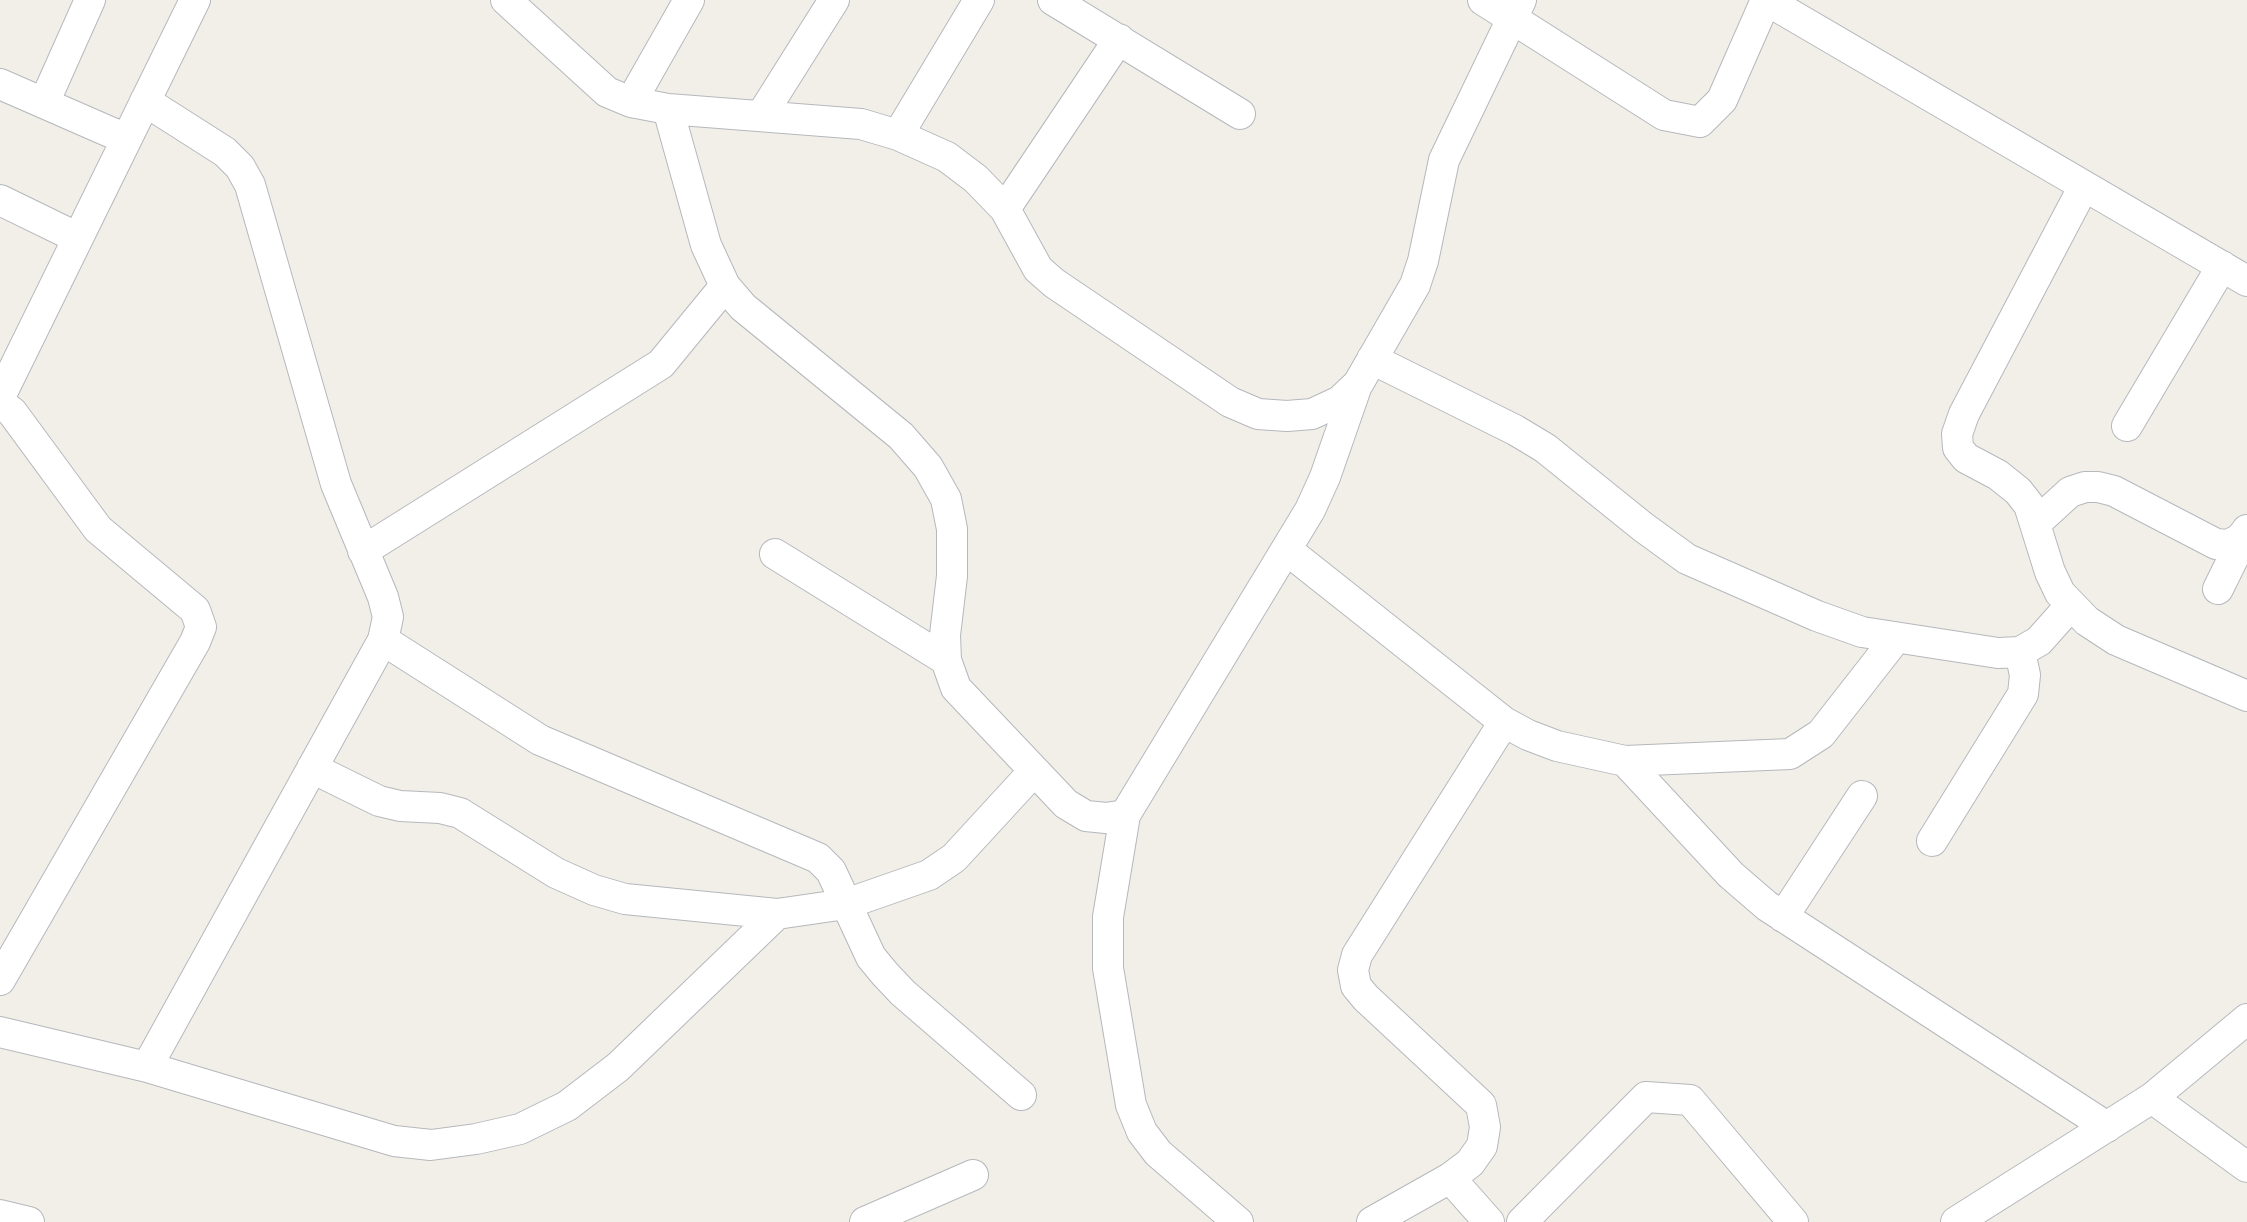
<!DOCTYPE html>
<html>
<head>
<meta charset="utf-8">
<style>
  body { margin:0 }
  canvas { display:block; background:#f1efe8 }
</style>
</head>
<body>
<canvas width="2247" height="1222"></canvas>
<script>
const context = document.querySelector('canvas').getContext('2d');
context.lineJoin = 'round';
const shape = rows => new Path2D(rows.map(r => 'M' + r).join(''));
function trace(path, color, width, dash) { context.strokeStyle = color; context.lineWidth = width; context.lineCap = dash ? 'butt' : 'round'; context.setLineDash(dash || []); context.stroke(path); }
const minor = shape([
  [506,0,607,92,631,102,668,109,861,124,898,135,947,157,976,179,1005,209,1038,269,1054,283,1230,402,1258,414,1287,416,1312,414,1340,401,1358,384,1415,285,1423,261,1444,160,1521,0],
  [1053,0,1240,114],
  [1483,0,1664,115,1700,122,1722,100,1766,0],
  [1766,0,2247,281],
  [0,84,126,139],
  [631,102,689,0],
  [44,103,90,0],
  [668,109,706,245,725,286,743,307,901,436,928,467,946,499,952,529,952,576,945,635,946,660,956,688,1066,804,1086,816,1106,818,1125,815,1310,510,1325,477,1357,385],
  [761,116,834,0],
  [898,135,979,0],
  [2084,186,1964,414,1957,434,1958,448,1966,458,1998,475,2018,491,2029,505,2050,572,2060,593,2087,621,2116,640,2247,696],
  [0,200,78,238],
  [1005,209,1119,39],
  [1372,359,1515,430,1545,448,1643,527,1687,559,1817,616,1862,632,1998,653,2020,652,2039,641,2071,605],
  [0,397,195,0],
  [0,403,12,412,98,529,195,610,201,627,195,642,0,980],
  [2127,426,2222,266],
  [2035,524,2070,492,2085,487,2098,487,2114,491,2216,544,2228,545,2240,539,2247,530],
  [1287,550,1504,722,1528,735,1557,746,1625,761,1731,875,1767,906,2107,1127],
  [363,551,661,364,725,286],
  [775,554,946,660],
  [2218,589,2247,530],
  [383,640,540,740,818,858,831,871,871,957,885,974,903,993,1021,1095],
  [1625,761,1790,754,1821,734,1896,638],
  [312,768,379,801,400,806,440,808,460,813,556,873,594,890,625,899,777,914,846,904,929,875,954,858,1034,771],
  [1125,815,1108,917,1108,968,1131,1105,1142,1132,1158,1153,1238,1222],
  [1932,841,2023,694,2025,675,2020,652],
  [1783,917,1862,796],
  [0,1032,147,1067,383,640,388,617,383,597,336,484,250,185,240,167,225,152,145,101],
  [147,1067,394,1141,431,1145,476,1139,520,1129,567,1106,618,1067,777,914],
  [2152,1098,2247,1167],
  [1450,1178,1489,1222],
  [0,1215,29,1222],
  [865,1222,973,1175],
  [1372,1222,1450,1178,1470,1163,1482,1146,1485,1127,1481,1105,1366,998,1356,986,1353,970,1357,955,1504,722],
  [1522,1222,1646,1097,1690,1100,1793,1222],
  [1956,1222,2152,1098,2247,1019]
]);
trace(minor, '#b5b8bc', 32);
trace(minor, '#fff', 30);
</script>
</body>
</html>
